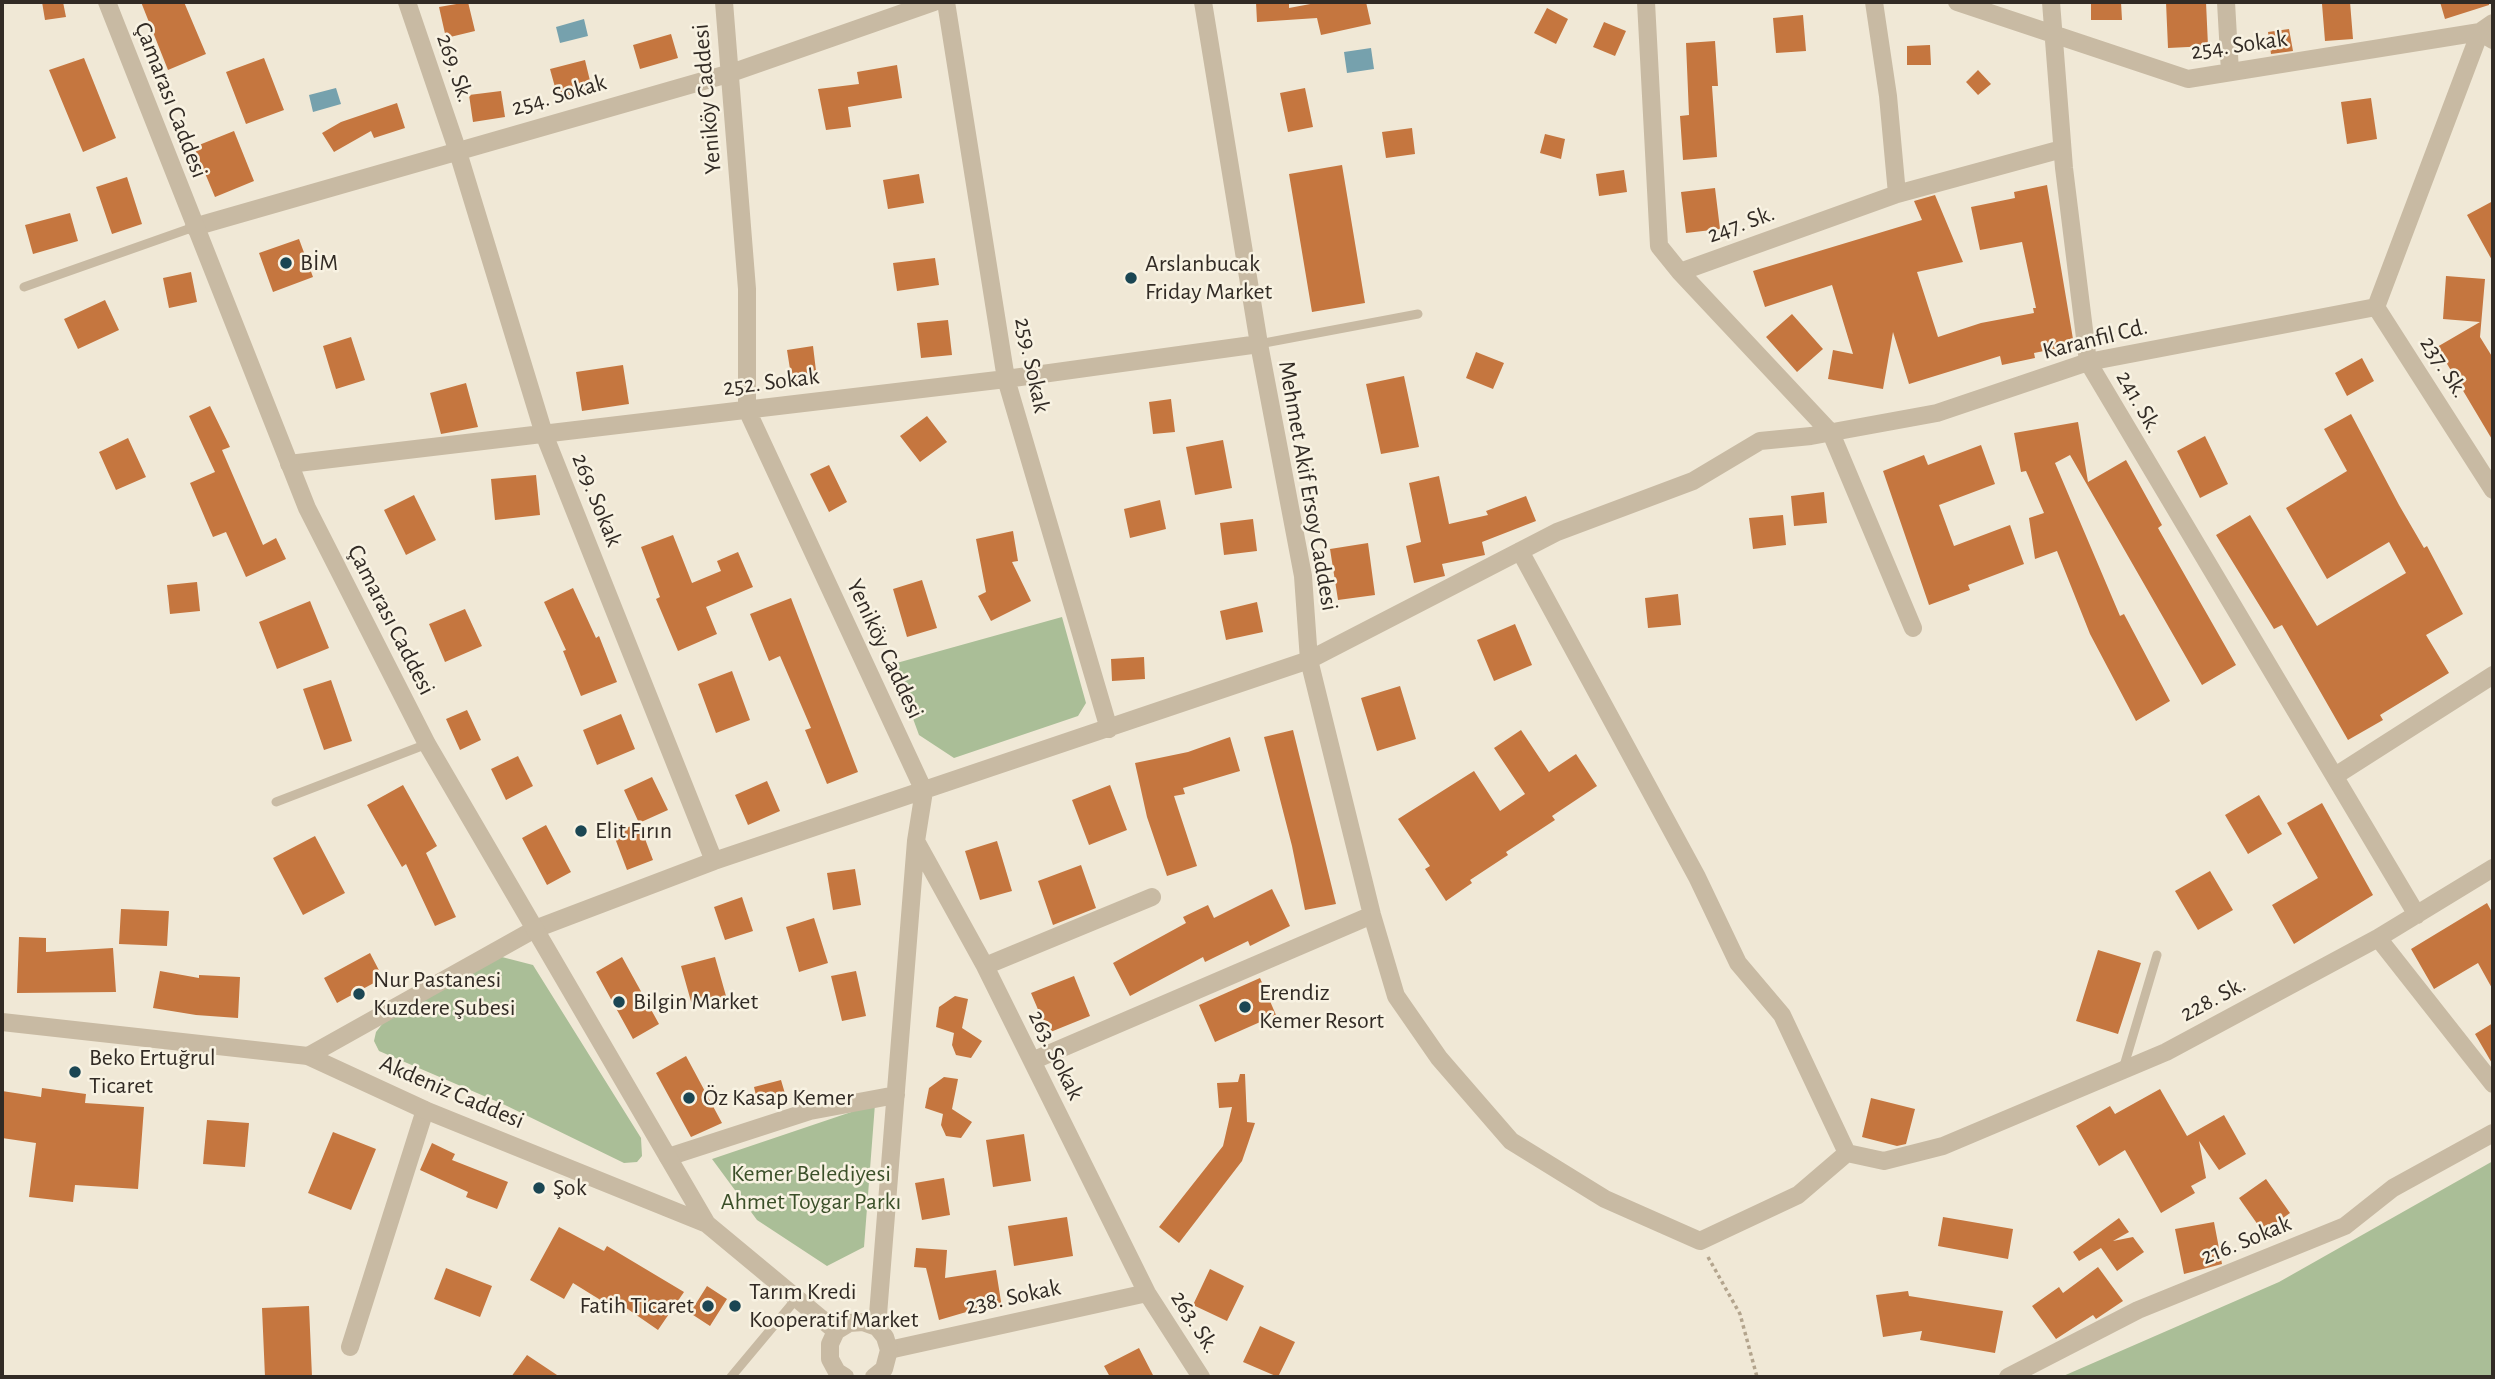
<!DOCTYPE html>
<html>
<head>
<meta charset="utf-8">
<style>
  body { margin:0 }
  #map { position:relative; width:2495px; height:1379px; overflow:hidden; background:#f0e8d6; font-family:"Alegreya Sans",sans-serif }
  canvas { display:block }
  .frame { position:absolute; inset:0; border:4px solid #322b25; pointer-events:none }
</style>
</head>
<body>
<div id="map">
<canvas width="2495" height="1379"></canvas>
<div class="frame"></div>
</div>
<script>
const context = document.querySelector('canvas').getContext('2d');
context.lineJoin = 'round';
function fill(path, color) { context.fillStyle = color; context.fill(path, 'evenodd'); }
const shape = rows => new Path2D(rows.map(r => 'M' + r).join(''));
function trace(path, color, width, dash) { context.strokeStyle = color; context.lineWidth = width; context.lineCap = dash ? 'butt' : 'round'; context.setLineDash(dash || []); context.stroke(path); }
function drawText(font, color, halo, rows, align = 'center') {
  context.font = font + ' "Alegreya Sans",sans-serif'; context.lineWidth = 5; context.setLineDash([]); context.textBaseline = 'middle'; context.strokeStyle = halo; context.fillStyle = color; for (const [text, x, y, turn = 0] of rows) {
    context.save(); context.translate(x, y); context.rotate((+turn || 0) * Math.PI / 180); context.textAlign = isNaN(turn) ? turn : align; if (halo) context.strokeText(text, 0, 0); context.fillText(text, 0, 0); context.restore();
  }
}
const green = shape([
  [1062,617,1086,703,1078,716,954,758,919,735,893,664],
  [498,956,533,965,641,1138,642,1156,637,1162,624,1163,505,1105,379,1051,374,1041,376,1032,387,1018],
  [875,1104,864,1247,827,1266,757,1220,712,1159],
  [2493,1161,2493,1377,2061,1377,2279,1282]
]);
const water = shape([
  [584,19,588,36,560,43,556,27],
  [1371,48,1374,69,1347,73,1344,52],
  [336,88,341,104,313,112,309,95]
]);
const building = shape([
  [42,2,63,2,66,17,45,20],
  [141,2,184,2,206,54,168,70],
  [468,2,475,31,446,38,439,7],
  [1256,2,1289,2,1289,8,1321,2,1366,2,1371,24,1321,35,1317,18,1257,22],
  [2091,2,2121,2,2122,20,2091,20],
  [2166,2,2206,2,2208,46,2168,48],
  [2350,2,2353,39,2325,41,2322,4],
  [2440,2,2489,2,2489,5,2445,19],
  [1547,8,1568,19,1556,44,1534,33],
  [1803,15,1806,51,1776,53,1773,18],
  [1604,22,1626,31,1615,56,1593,47],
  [2289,29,2293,51,2271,54,2268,32],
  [671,34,678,58,640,69,633,45],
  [1715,41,1718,86,1712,86,1717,157,1683,160,1680,116,1689,115,1686,43],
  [1930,45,1931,65,1907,65,1907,46],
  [84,58,116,138,83,152,49,70],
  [264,58,284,110,246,124,226,72],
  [585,60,592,89,558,98,550,69],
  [897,65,902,98,848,107,851,127,826,130,818,89,859,84,857,72],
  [1978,70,1991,84,1978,95,1966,82],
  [1305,88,1313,127,1288,132,1280,93],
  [501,91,505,117,473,122,469,95],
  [2371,98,2377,139,2347,144,2341,102],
  [397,103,405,128,374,138,371,131,334,152,322,133,341,122],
  [1412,128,1415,154,1386,158,1382,132],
  [234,131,254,181,215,197,194,147],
  [1545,134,1565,139,1561,159,1540,153],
  [1342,165,1365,303,1312,312,1289,174],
  [1624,170,1627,192,1599,196,1596,174],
  [919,174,924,203,888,209,883,180],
  [127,177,142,224,112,234,96,187],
  [2047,185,2074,345,2034,353,2035,358,2002,365,2000,356,1909,384,1893,332,1883,389,1828,379,1833,350,1853,354,1832,285,1765,307,1753,271,1922,220,1914,201,1935,195,1963,262,1917,272,1938,337,1981,323,2034,313,2033,308,2036,308,2022,242,1980,250,1971,207,2015,198,2014,192],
  [1715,188,1720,229,1686,233,1681,192],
  [2493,201,2493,262,2467,215],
  [70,213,78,241,33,254,25,225],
  [299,239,313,277,273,292,259,253],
  [935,258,939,285,897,291,893,263],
  [191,272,197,302,169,308,163,278],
  [2446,276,2485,279,2480,337,2493,358,2493,441,2437,347,2480,322,2443,319],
  [105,300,119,330,78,349,64,319],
  [1792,314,1823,349,1797,372,1766,337],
  [948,320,952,355,921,358,917,323],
  [351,337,365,380,336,389,323,346],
  [813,346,817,379,792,382,787,350],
  [1476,352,1504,363,1493,389,1466,378],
  [2362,358,2374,381,2347,396,2335,373],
  [623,365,629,404,582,411,576,372],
  [1404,376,1419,447,1381,454,1366,384],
  [466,383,478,427,441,434,430,393],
  [1171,399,1175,432,1153,434,1149,402],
  [210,406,230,447,222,450,263,545,276,538,286,559,246,577,226,532,213,537,190,483,215,472,189,416],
  [2351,414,2399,505,2424,548,2427,546,2463,614,2426,635,2449,673,2380,715,2383,720,2348,740,2282,625,2274,629,2216,535,2250,515,2317,626,2406,573,2389,542,2327,579,2286,508,2347,471,2324,429],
  [927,416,947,442,920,462,900,436],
  [2078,422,2088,482,2126,460,2162,525,2158,528,2236,665,2202,685,2070,455,2055,463,2120,616,2124,614,2170,701,2136,721,2090,634,2057,551,2035,559,2029,518,2044,513,2026,471,2021,472,2014,433],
  [2205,436,2228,484,2200,498,2177,451],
  [128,438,146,477,116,490,99,452],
  [1223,440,1232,488,1195,495,1186,447],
  [1981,445,1995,484,1939,505,1954,546,2010,525,2024,564,1968,585,1970,590,1929,605,1883,471,1924,455,1928,465],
  [829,465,847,502,829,512,810,474],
  [536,475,540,515,495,520,491,479],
  [1439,476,1449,524,1488,515,1486,511,1526,496,1536,521,1482,542,1485,555,1442,564,1445,576,1414,583,1406,546,1421,542,1409,483],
  [1824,492,1827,523,1794,526,1791,496],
  [414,495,436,540,406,555,384,510],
  [1160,500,1166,529,1130,538,1124,509],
  [1783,515,1786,545,1753,549,1749,518],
  [1253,519,1257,551,1224,555,1220,523],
  [1013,531,1018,561,1012,562,1031,601,991,621,978,596,986,592,976,539],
  [673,535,692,583,721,571,717,561,738,552,753,587,706,607,717,634,678,651,656,599,660,597,641,547],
  [1368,543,1375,595,1338,600,1330,549],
  [922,580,937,628,907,637,893,589],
  [197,582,200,611,170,614,167,585],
  [573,588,596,638,599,636,617,682,581,696,563,651,566,650,544,602],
  [1678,594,1681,625,1648,628,1645,598],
  [791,598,858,772,827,784,805,730,811,728,780,656,769,661,750,614],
  [310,601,329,648,277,669,259,622],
  [1257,602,1263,632,1226,640,1220,611],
  [465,609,482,646,445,662,429,624],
  [1515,624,1532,665,1494,681,1477,640],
  [1144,657,1145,679,1112,681,1111,659],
  [732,671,750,720,716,733,698,684],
  [331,680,352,741,324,750,303,689],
  [1400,686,1416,739,1377,751,1361,698],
  [467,710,481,740,460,750,446,719],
  [621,714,635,749,597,765,583,730],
  [1293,730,1336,904,1305,910,1292,846,1264,737],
  [1521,730,1549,772,1576,754,1597,786,1552,816,1555,820,1506,852,1508,855,1470,880,1472,883,1446,901,1425,869,1430,866,1398,819,1474,771,1500,811,1525,794,1494,748],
  [1230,737,1240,771,1183,788,1185,794,1174,796,1197,866,1167,876,1147,817,1135,763,1188,752],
  [518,756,533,786,506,800,491,769],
  [652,777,668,810,639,823,624,790],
  [767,781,780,811,748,825,735,795],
  [403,785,437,846,426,853,456,917,435,926,406,864,402,867,367,805],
  [1110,785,1127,830,1089,845,1072,800],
  [2259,795,2282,834,2248,854,2225,815],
  [2322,803,2373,895,2294,944,2272,905,2318,878,2287,823],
  [639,823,653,860,627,870,613,833],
  [546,825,571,872,547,885,522,838],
  [315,836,345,893,303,915,273,858],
  [997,841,1012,891,980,900,965,851],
  [1081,865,1096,908,1053,925,1038,881],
  [855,869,861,905,833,910,827,873],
  [2210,871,2233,910,2198,930,2175,891],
  [1272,889,1290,926,1250,946,1248,941,1205,962,1203,957,1130,996,1113,963,1186,923,1183,917,1208,905,1214,918],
  [742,897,753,931,725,940,714,907],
  [2487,903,2493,914,2493,990,2478,963,2434,989,2411,949],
  [121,909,169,911,167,946,119,944],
  [814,918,828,963,799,972,786,927],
  [19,937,46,938,46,952,113,948,116,992,17,993],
  [2098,950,2141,963,2118,1034,2076,1021],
  [370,953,383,978,337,1003,324,978],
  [622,957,659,1024,633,1039,596,972],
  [715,957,726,996,692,1005,681,966],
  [160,971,199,978,199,975,240,977,238,1018,196,1015,153,1008],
  [856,971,866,1016,842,1021,831,976],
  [1074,976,1090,1016,1048,1033,1031,993],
  [1260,978,1276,1015,1215,1042,1199,1005],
  [955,996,968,999,962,1028,982,1041,971,1058,956,1055,952,1045,954,1033,936,1027,939,1007],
  [2493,1023,2493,1065,2475,1034],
  [686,1056,722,1123,691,1137,656,1073],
  [1240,1074,1245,1074,1247,1122,1255,1123,1242,1161,1179,1243,1159,1227,1223,1146,1232,1107,1219,1108,1217,1083,1238,1082],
  [944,1077,958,1079,952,1109,972,1122,961,1138,946,1136,941,1125,943,1114,925,1108,929,1088],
  [781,1080,786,1097,758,1104,754,1087],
  [42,1088,86,1094,85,1103,144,1107,138,1189,75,1185,73,1202,29,1197,36,1143,2,1138,2,1091,41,1097],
  [2160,1089,2187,1136,2224,1115,2246,1154,2219,1170,2199,1141,2206,1178,2191,1186,2195,1193,2161,1213,2125,1150,2099,1166,2076,1126,2110,1106,2115,1114],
  [1871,1098,1915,1109,1906,1144,1897,1146,1862,1137],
  [207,1120,249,1123,245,1167,203,1164],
  [333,1132,376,1149,351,1210,308,1193],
  [1024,1134,1031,1181,993,1187,986,1140],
  [432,1143,455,1154,452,1160,508,1182,497,1209,466,1197,468,1192,420,1170],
  [944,1178,950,1215,922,1220,915,1183],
  [2266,1179,2290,1213,2263,1232,2239,1198],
  [1067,1217,1073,1256,1014,1266,1008,1226],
  [1943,1217,2013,1229,2008,1259,1938,1246],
  [2119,1218,2129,1232,2113,1241,2133,1237,2144,1252,2117,1271,2101,1248,2079,1261,2073,1252],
  [2214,1222,2222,1264,2184,1274,2175,1229],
  [559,1227,604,1251,607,1246,684,1292,658,1330,619,1303,615,1309,573,1283,564,1299,530,1280],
  [916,1248,947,1250,945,1278,996,1270,1002,1308,980,1311,980,1308,939,1320,926,1268,914,1267],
  [2098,1267,2123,1301,2096,1319,2093,1315,2056,1339,2032,1306,2059,1287,2063,1293],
  [446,1268,492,1286,480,1317,434,1299],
  [1210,1269,1244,1286,1227,1321,1193,1305],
  [707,1286,727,1299,710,1326,690,1313],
  [1908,1291,1909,1296,2003,1311,1995,1353,1920,1340,1922,1331,1883,1337,1876,1295],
  [309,1306,312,1377,265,1377,262,1308],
  [1260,1326,1295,1342,1278,1377,1243,1362],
  [1139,1348,1154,1377,1110,1377,1104,1366],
  [527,1355,560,1377,511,1377]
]);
const path = shape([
  [1708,1257,1740,1314,1757,1377]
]);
const service = shape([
  [24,287,194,227],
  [1259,344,1418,314],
  [276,802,427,744],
  [2123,1069,2157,955],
  [731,1377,797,1298]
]);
const minor = shape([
  [407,2,457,149,544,434,714,861],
  [724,2,747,289,747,410,924,791,916,841,877,1327],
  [946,2,1006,379,1109,729],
  [1646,2,1659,246,1680,272,1897,194,1888,96,1874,2],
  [1957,2,2188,79,2480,32,2493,23],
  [2051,2,2064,168,2088,362,2417,915],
  [2226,2,2230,72],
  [2493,40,2480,32,2376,307,2088,362,1937,413,1811,436,1760,441,1693,481,1557,532,1309,660,1372,915,1396,996,1439,1058,1511,1141,1605,1199,1700,1241,1798,1195,1847,1153,1884,1161,1943,1146,2166,1052,2378,938,2493,868],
  [1897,194,2062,149],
  [194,227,731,73,934,2],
  [1680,272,1831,433,1913,628],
  [2376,307,2493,490],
  [289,464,1006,379,1259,344],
  [1520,551,1697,877,1738,963,1782,1015,1847,1153],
  [2335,776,2493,675],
  [916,841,985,966,1147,1293,1201,1377],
  [2378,938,2493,1084],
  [985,966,1152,897],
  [308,1056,535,929,714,861,1309,660,1303,576,1259,344,1203,2],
  [1032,1061,1372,915],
  [668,1157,810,1111,896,1095],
  [350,1347,425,1110],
  [889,1350,1147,1293],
  [2008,1377,2138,1310,2345,1226,2393,1188,2493,1133]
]);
const tertiary = shape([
  [107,2,307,508,427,744,707,1224],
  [2,1022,308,1056,425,1110,707,1224,836,1331],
  [845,1377,837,1372,830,1359,830,1344,836,1331,849,1323,863,1322,877,1327,885,1337,889,1350,884,1369,874,1377]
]);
const markers = [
  [286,263,7,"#1b4653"],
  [1131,278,7,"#1b4653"],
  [581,831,7,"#1b4653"],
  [359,994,7,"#1b4653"],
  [619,1002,7,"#1b4653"],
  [1245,1007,7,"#1b4653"],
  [75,1072,7,"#1b4653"],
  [689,1098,7,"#1b4653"],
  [539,1188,7,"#1b4653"],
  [708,1306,7,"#1b4653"],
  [735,1306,7,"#1b4653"]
];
const streetNames = [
  ["254. Sokak",2239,45,-8],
  ["269. Sk.",455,68,71],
  ["254. Sokak",559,95,-16],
  ["Yeniköy Caddesi",707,99,-95],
  ["Çamarası Caddesi",171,100,69],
  ["247. Sk.",1741,224,-20],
  ["Karanfil Cd.",2095,339,-14],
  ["259. Sokak",1032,365,78],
  ["237. Sk.",2444,367,57],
  ["252. Sokak",771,382,-7],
  ["241. Sk.",2139,402,60],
  ["Mehmet Akif Ersoy Caddesi",1308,486,80],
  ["269. Sokak",597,500,68],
  ["Çamarası Caddesi",391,620,63],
  ["Yeniköy Caddesi",885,649,65],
  ["228. Sk.",2213,999,-28],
  ["263. Sokak",1056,1055,64],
  ["Akdeniz Caddesi",452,1092,23],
  ["216. Sokak",2246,1240,-22],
  ["238. Sokak",1013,1297,-12],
  ["263. Sk.",1195,1322,57]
];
const poiNames = [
  ["BİM",300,263],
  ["Arslanbucak",1145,264],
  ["Friday Market",1145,292],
  ["Elit Fırın",595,831],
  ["Nur Pastanesi",373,980],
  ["Kuzdere Şubesi",373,1008],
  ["Erendiz",1259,993],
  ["Kemer Resort",1259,1021],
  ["Bilgin Market",633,1002],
  ["Beko Ertuğrul",89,1058],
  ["Ticaret",89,1086],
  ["Öz Kasap Kemer",703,1098],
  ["Şok",553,1188],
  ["Tarım Kredi",749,1292],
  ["Kooperatif Market",749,1320],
  ["Fatih Ticaret",694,1306,"right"]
];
const parkNames = [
  ["Kemer Belediyesi",811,1174],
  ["Ahmet Toygar Parkı",811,1202]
];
fill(green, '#aabe97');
fill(water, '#76a1ad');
fill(building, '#c5763f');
trace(path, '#b3a48d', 3.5, [3.5, 3.5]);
trace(service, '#c8baa3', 9);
trace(minor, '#c8baa3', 18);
trace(tertiary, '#c8baa3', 18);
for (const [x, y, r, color] of markers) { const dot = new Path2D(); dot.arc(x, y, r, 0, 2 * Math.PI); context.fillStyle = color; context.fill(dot); trace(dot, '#f8f2e2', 2.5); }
drawText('24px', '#322b25', '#f8f2e2', streetNames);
drawText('24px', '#322b25', '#f8f2e2', poiNames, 'left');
drawText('24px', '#3b5029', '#f8f2e2', parkNames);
</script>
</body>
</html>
